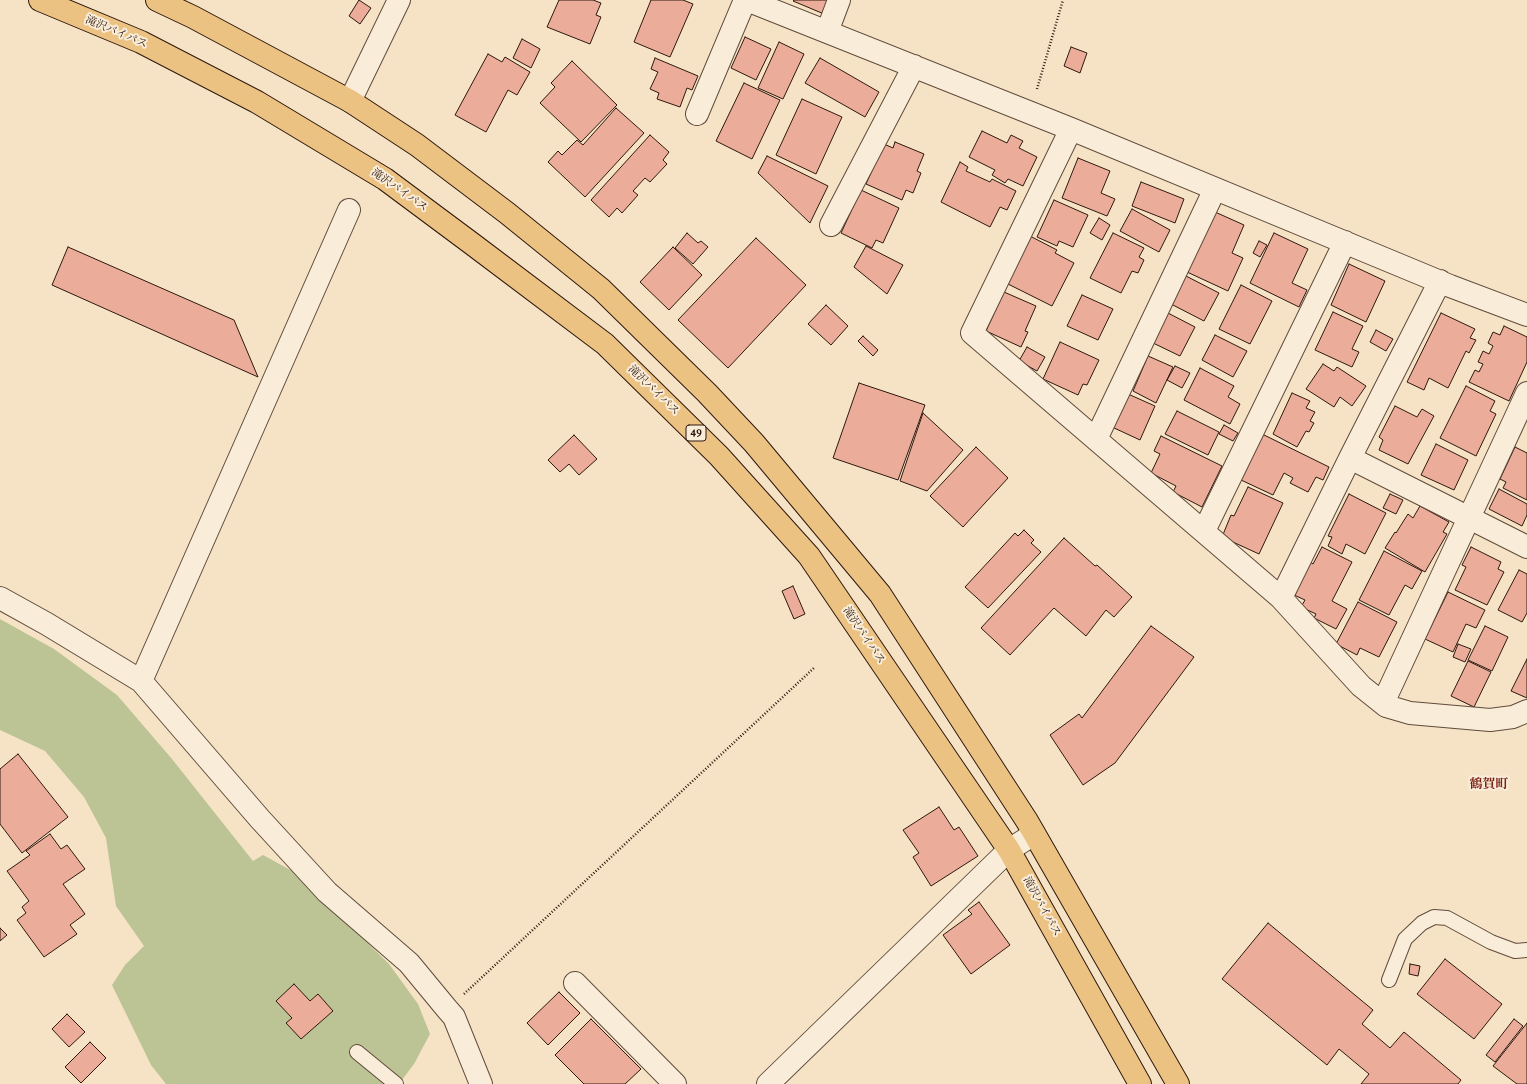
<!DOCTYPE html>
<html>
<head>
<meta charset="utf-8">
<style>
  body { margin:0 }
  canvas { display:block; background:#f6e3c5 }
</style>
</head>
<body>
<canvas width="1527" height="1084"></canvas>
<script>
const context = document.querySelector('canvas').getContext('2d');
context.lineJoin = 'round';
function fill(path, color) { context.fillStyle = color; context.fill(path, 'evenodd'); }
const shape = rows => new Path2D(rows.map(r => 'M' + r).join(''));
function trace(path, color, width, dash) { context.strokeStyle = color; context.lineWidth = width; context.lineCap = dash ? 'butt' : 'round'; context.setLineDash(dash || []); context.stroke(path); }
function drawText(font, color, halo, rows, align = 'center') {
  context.font = font + ' Vollkorn,"Noto Serif JP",serif'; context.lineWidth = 4; context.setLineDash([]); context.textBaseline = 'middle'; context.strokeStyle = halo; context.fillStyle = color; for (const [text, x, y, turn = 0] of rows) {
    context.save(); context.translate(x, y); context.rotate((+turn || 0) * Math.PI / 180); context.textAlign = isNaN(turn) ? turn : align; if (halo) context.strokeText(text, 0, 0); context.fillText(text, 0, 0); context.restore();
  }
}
const green = shape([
  [0,619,54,649,117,695,172,759,253,861,263,855,296,873,389,964,418,1004,430,1034,414,1064,399,1084,166,1084,151,1065,112,985,125,965,144,946,116,906,106,838,84,797,45,751,0,730]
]);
const building = shape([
  [359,0,371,8,360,24,349,16,359,0],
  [559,0,593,0,601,3,596,15,601,17,590,44,547,27,559,0],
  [651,0,683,0,693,4,670,57,634,42,651,0],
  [794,0,830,0,824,14,793,1,794,0],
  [745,37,771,49,756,80,731,68,745,37],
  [522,39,540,49,531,68,513,58,522,39],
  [779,42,804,54,783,99,758,88,779,42],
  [1071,47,1087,53,1080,73,1064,66,1071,47],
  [488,54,502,62,505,57,530,72,517,95,508,90,486,132,455,115,488,54],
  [655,58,698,76,692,90,687,88,680,107,657,99,659,93,650,89,658,72,651,69,655,58],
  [820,58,879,92,865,117,805,83,820,58],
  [572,61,617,105,581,142,540,103,555,87,551,83,572,61],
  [744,83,780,100,752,159,716,141,744,83],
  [802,99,842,117,816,174,776,155,802,99],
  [616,108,644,133,585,197,548,162,558,151,562,155,577,140,583,145,616,108],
  [982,131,1007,143,1011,135,1023,141,1019,148,1037,157,1023,186,1008,179,1005,183,992,175,995,170,969,157,982,131],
  [650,135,669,152,663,160,667,164,650,182,645,178,633,191,638,195,622,213,617,208,609,217,591,200,650,135],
  [895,142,924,154,917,171,921,173,913,193,906,190,902,200,866,184,884,144,893,148,895,142],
  [767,156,828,186,810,223,758,173,767,156],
  [1078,158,1110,171,1101,193,1115,199,1107,216,1062,198,1078,158],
  [960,162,968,167,966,171,990,182,992,179,1016,191,1007,210,1000,207,990,227,941,202,960,162],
  [1141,182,1184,199,1175,223,1132,206,1141,182],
  [861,190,899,208,883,243,876,240,872,248,841,233,861,190],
  [1054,200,1088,215,1073,247,1059,241,1057,246,1037,237,1054,200],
  [1132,209,1170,230,1159,252,1120,231,1132,209],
  [1215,212,1244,225,1232,253,1243,258,1228,291,1187,272,1215,212],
  [1099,218,1110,225,1102,240,1090,233,1099,218],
  [687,233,698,243,701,241,708,247,693,264,675,248,687,233],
  [1113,233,1144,248,1139,257,1144,260,1138,273,1132,271,1121,293,1090,278,1113,233],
  [1274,233,1308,249,1292,283,1307,290,1299,307,1250,283,1274,233],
  [1030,236,1057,250,1055,253,1074,263,1052,306,1006,283,1030,236],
  [756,238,806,285,728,368,678,320,756,238],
  [1259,241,1267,245,1260,257,1253,253,1259,241],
  [866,246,903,265,887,294,854,267,866,246],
  [68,247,234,320,258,377,52,285,68,247],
  [673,247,702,275,669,310,640,282,673,247],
  [1349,264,1385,281,1366,322,1331,305,1349,264],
  [1186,276,1219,293,1204,321,1171,304,1186,276],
  [1241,285,1272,301,1250,344,1219,329,1241,285],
  [1004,292,1036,306,1025,331,1028,332,1021,347,986,331,1004,292],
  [1082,295,1113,309,1098,340,1067,326,1082,295],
  [826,305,848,326,831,345,808,324,826,305],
  [1166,312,1195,327,1180,356,1151,342,1166,312],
  [1333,312,1363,326,1352,349,1359,352,1352,367,1315,350,1333,312],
  [1441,313,1475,329,1470,338,1476,340,1469,353,1466,351,1448,388,1429,378,1424,390,1407,382,1441,313],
  [1504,326,1527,337,1527,362,1509,401,1469,382,1475,370,1479,372,1483,364,1478,362,1483,351,1489,354,1493,346,1488,343,1493,332,1500,335,1504,326],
  [1376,330,1393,339,1386,351,1370,342,1376,330],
  [1215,335,1247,351,1233,377,1202,360,1215,335],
  [863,336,878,350,873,356,858,341,863,336],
  [1060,342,1099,360,1087,385,1083,384,1078,395,1043,379,1060,342],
  [1027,347,1045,357,1037,371,1019,361,1027,347],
  [1148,356,1173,367,1156,403,1133,391,1148,356],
  [1323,364,1334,371,1337,367,1366,386,1352,406,1340,397,1334,407,1306,389,1323,364],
  [1175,366,1190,373,1182,388,1167,380,1175,366],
  [1200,368,1234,386,1228,397,1240,404,1230,424,1184,400,1200,368],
  [859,383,925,405,898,480,833,458,859,383],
  [1466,386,1495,401,1490,411,1496,414,1476,456,1440,438,1466,386],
  [1292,393,1310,401,1306,408,1315,412,1310,421,1314,423,1309,432,1306,431,1297,447,1273,434,1292,393],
  [1128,394,1155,406,1140,440,1112,427,1128,394],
  [1395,406,1417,417,1422,409,1434,416,1408,464,1379,450,1383,440,1379,437,1395,406],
  [1177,411,1219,432,1208,455,1165,434,1177,411],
  [923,413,963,450,927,491,900,481,923,413],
  [1224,425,1238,433,1233,441,1219,434,1224,425],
  [1262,434,1329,467,1323,480,1316,477,1308,492,1290,483,1293,478,1284,473,1273,495,1241,480,1262,434],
  [574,435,597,459,579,475,569,464,560,472,548,460,574,435],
  [1161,436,1222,466,1202,507,1173,492,1176,486,1151,473,1160,454,1154,451,1161,436],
  [1436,444,1468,460,1454,490,1421,475,1436,444],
  [976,447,1008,478,963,527,930,496,976,447],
  [1515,447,1527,453,1527,500,1503,488,1506,482,1500,479,1515,447],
  [1248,487,1283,503,1259,554,1222,537,1231,515,1234,516,1248,487],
  [1499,489,1527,504,1527,515,1522,526,1489,509,1499,489],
  [1349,494,1386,513,1365,554,1346,544,1342,554,1328,546,1332,537,1328,536,1349,494],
  [1390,494,1403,500,1396,514,1383,508,1390,494],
  [1420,506,1449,522,1443,532,1447,534,1425,572,1385,548,1395,532,1396,533,1408,514,1413,518,1420,506],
  [1024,530,1034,540,1031,543,1041,552,988,608,965,587,1015,533,1018,536,1024,530],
  [1064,538,1095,566,1097,565,1132,597,1114,617,1106,610,1086,636,1054,608,1010,655,981,628,1064,538],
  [1322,547,1352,562,1332,601,1347,609,1336,629,1314,618,1316,614,1301,607,1305,600,1294,595,1310,562,1313,564,1322,547],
  [1471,547,1501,562,1498,569,1504,572,1487,605,1455,590,1466,567,1462,565,1471,547],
  [1384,551,1422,571,1412,589,1405,585,1389,615,1359,600,1384,551],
  [1519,570,1527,574,1527,613,1522,622,1498,610,1519,570],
  [793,586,805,614,794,619,782,591,793,586],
  [1448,592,1485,610,1476,628,1466,624,1453,652,1425,639,1448,592],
  [1358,602,1397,622,1379,657,1360,648,1357,655,1336,644,1358,602],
  [1151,626,1194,657,1115,763,1083,785,1050,735,1079,714,1082,718,1151,626],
  [1485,626,1508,637,1492,671,1468,660,1485,626],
  [1458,644,1471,649,1465,662,1453,657,1458,644],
  [1527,659,1527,698,1511,691,1527,659],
  [1468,661,1491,672,1474,707,1451,696,1468,661],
  [18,754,68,817,22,853,0,824,0,769,18,754],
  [939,807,954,830,959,827,978,856,931,886,913,857,919,853,903,830,939,807],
  [50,834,61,849,67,845,85,869,63,884,85,914,70,925,77,934,44,957,17,920,26,913,22,907,29,901,7,871,30,855,26,851,50,834],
  [979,902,1010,945,971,974,943,935,972,914,968,910,979,902],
  [1268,923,1373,1010,1362,1024,1390,1048,1404,1032,1461,1080,1458,1084,1361,1084,1369,1074,1339,1049,1327,1065,1222,979,1268,923],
  [0,928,7,935,0,941,0,928],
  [1445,959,1502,1004,1474,1039,1417,994,1445,959],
  [1410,964,1420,966,1418,976,1409,974,1410,964],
  [294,984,310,1001,318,994,333,1011,301,1039,286,1023,292,1018,276,1001,294,984],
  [559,992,580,1013,548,1045,527,1023,559,992],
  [67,1014,85,1032,69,1047,52,1029,67,1014],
  [591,1019,641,1069,625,1084,584,1084,555,1055,591,1019],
  [1514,1019,1523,1026,1495,1062,1486,1055,1514,1019],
  [1527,1023,1527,1084,1517,1084,1493,1066,1527,1023],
  [90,1042,106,1058,81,1083,65,1067,90,1042]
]);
const path = shape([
  [1037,89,1063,0],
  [464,994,815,667]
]);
const service = shape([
  [1389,980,1405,939,1422,923,1434,917,1447,918,1491,942,1515,951,1527,950],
  [357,1052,396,1084]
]);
const minor = shape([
  [747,0,1071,129,1450,286,1527,315],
  [827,32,839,0],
  [350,101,399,0],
  [697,114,745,0],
  [1071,129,972,333,1281,598,1361,686,1386,706,1410,713,1490,720,1513,717,1527,711],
  [831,225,914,66],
  [1096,439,1215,189],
  [1350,458,1527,547],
  [1204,531,1345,242],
  [0,598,47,624,141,681,260,819,327,892,409,963,447,1009,454,1017,481,1084],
  [1281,598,1350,458,1440,281],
  [141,681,349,210],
  [1383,703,1527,393],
  [575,983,675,1084],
  [768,1084,1009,850,1034,834]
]);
const trunk = shape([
  [40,0,141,42,257,102,385,179,471,243,605,344,719,456,809,556,1009,850,1140,1084],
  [157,0,193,17,350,101,417,145,507,213,601,289,707,393,754,443,880,594,1027,821,1178,1084]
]);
const shields = [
  [696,433,20]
];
const shieldNames = [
  ["49",696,433]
];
const streetNames = [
  ["滝沢バイパス",116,33,23],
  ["滝沢バイパス",399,191,35],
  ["滝沢バイパス",653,391,44],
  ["滝沢バイパス",863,636,56],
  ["滝沢バイパス",1041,907,61]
];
const quarterNames = [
  ["鶴賀町",1489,786]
];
fill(green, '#bcc495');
fill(building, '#ebad99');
trace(building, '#2e180e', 1);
trace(service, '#604b3c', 16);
trace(minor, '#604b3c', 24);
trace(trunk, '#2e180e', 24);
trace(path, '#2e180e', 2.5, [1, 2]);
trace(service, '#f9edd9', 14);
trace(minor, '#f9edd9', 22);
trace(trunk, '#ebc282', 22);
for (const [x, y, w] of shields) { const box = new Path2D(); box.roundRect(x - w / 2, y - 8, w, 16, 3); context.fillStyle = '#f9edd9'; context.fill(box); trace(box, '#2e180e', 1); }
drawText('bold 10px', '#2e180e', null, shieldNames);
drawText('11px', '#2e180e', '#f9edd9', streetNames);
drawText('bold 13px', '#7a1f14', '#f9edd9', quarterNames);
</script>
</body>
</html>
